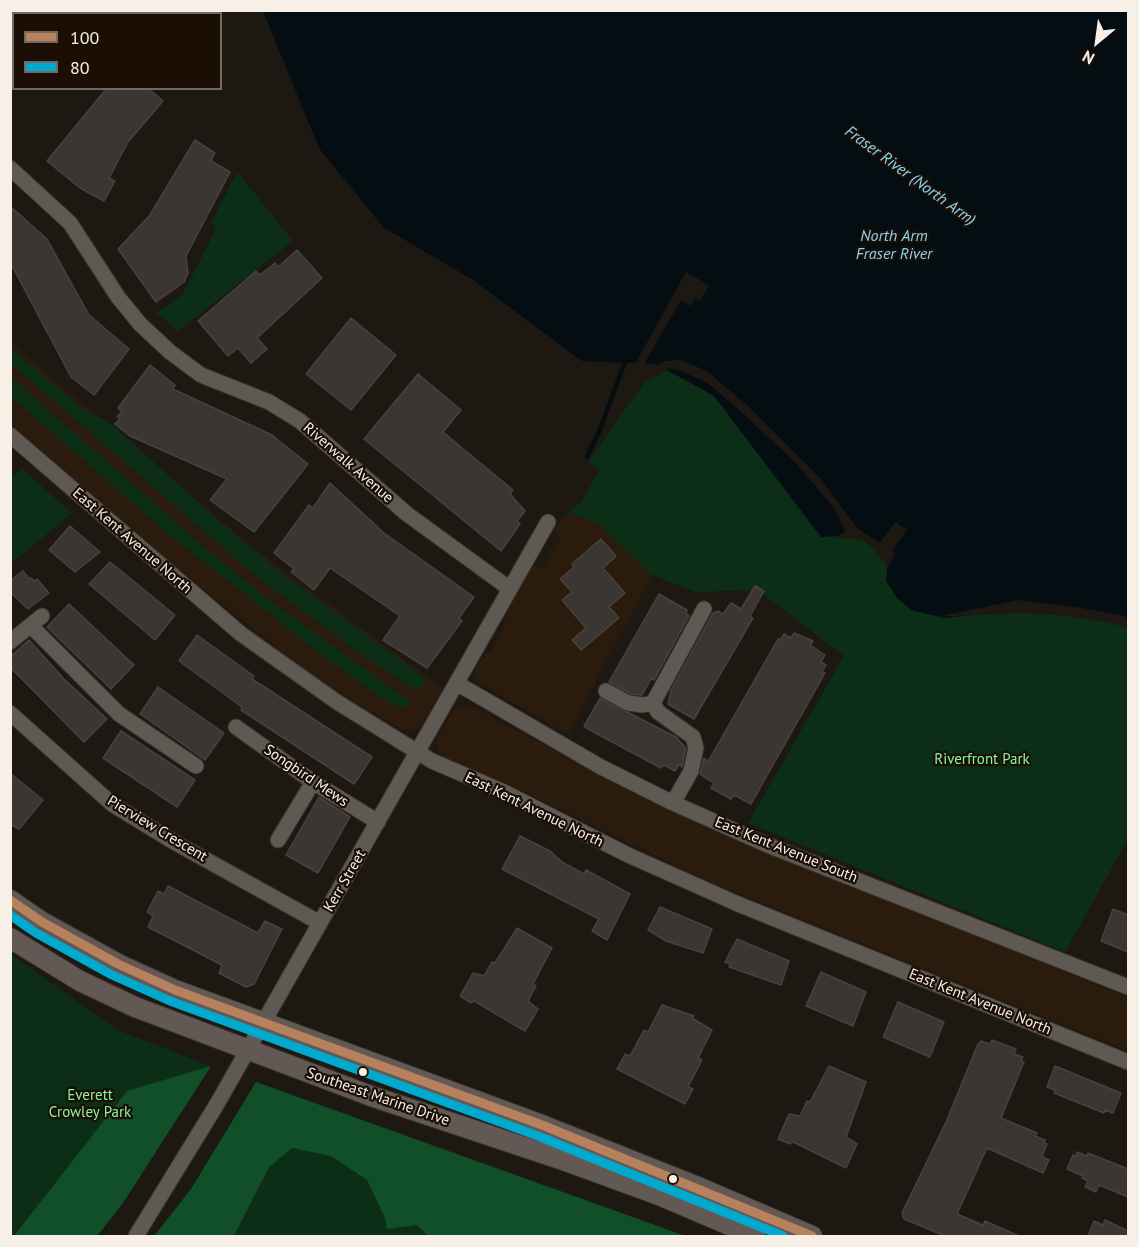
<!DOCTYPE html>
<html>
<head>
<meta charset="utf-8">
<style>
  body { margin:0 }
  #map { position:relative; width:1139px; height:1247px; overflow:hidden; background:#1e1812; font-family:"PT Sans",sans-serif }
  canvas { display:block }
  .frame { position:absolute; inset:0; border:12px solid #f8efe7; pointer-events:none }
  .legend { position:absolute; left:12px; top:12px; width:210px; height:78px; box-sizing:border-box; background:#1b0f05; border:2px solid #73695f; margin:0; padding:8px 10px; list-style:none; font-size:18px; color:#f8efe7 }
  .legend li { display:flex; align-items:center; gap:12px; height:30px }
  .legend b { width:30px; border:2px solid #73695f }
  .north { position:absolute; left:1067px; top:12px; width:60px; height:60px; -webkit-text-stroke:4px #1b0f05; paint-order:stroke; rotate:209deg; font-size:16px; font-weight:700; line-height:24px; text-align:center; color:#f8efe7 }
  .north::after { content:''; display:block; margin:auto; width:21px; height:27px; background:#f8efe7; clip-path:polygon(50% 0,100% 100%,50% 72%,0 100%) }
</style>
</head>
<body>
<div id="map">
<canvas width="1139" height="1247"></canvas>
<div class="frame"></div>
<ul class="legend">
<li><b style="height:8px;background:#b6815c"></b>100</li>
<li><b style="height:8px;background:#00a9ce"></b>80</li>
</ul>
<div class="north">N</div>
</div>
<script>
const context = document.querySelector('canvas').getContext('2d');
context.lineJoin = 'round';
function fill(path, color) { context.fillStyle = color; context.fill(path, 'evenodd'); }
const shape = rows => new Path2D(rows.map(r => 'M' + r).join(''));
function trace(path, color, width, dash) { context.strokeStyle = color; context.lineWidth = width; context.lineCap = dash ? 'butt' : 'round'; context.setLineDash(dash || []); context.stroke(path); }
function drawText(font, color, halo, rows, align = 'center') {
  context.font = font + ' "PT Sans",sans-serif'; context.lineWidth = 4.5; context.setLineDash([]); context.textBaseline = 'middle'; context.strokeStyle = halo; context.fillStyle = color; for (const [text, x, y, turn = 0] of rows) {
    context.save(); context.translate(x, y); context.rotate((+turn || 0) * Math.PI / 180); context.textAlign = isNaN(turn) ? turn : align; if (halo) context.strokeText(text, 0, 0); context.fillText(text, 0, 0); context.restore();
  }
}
const built = shape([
  [11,343,256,550,443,688,422,726,417,729,403,730,354,702,302,667,174,566,11,424],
  [568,513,597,523,652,575,568,734,480,684,475,674,478,662,491,650,504,629,505,615,529,570,535,565,543,569,561,538,551,530],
  [468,704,603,777,706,827,1128,998,1128,1051,698,877,519,789,446,759,437,751,436,740,453,711]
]);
const green = shape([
  [237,172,293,241,178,331,156,313,183,294,216,229,211,223],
  [11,349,89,413,109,422,227,528,282,573,425,678,424,684,416,690,366,658,258,578,11,364],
  [670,368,706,382,867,541,888,562,886,581,1018,610,1106,620,1128,626,1128,839,1065,952,748,823,844,656,758,590,695,592,652,575,597,523,568,513,581,502,600,470,588,462,644,383],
  [11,377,204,547,268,599,412,703,406,707,392,705,332,663,167,533,11,397],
  [21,468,72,513,11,564,11,479],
  [10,953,117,1030,211,1066,123,1203,97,1236,11,1236],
  [256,1082,680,1234,687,1236,154,1236,191,1189]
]);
const forest = shape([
  [211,1066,123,1203,97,1236,14,1236,127,1091],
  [256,1082,680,1234,687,1236,428,1236,417,1225,387,1229,385,1218,367,1180,331,1156,292,1148,269,1167,234,1236,154,1236,191,1189]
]);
const water = shape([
  [263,11,1128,11,1128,626,1106,620,1018,610,944,618,911,610,897,598,886,581,888,562,867,541,854,535,821,537,714,396,656,364,582,361,473,280,383,227,319,148]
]);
const pier = shape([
  [686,272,709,285,700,301,695,298,691,306,681,300,643,366,634,366],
  [681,360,707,371,751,409,820,478,858,529,880,543,895,522,907,530,892,551,895,554,888,566,871,546,860,539,835,538,845,531,835,509,793,460,738,409,706,382,678,370,670,368,663,371,654,367,664,361],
  [1018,600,1082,608,1124,616,1128,619,1128,629,1108,622,1059,615,1018,613,936,617]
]);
const stream = shape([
  [587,457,599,432,626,359]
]);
const building = shape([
  [107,88,148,88,163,101,128,142,109,178,115,181,104,201,80,188,47,161,107,88],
  [195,140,215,153,211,161,230,172,186,256,188,273,184,282,156,302,118,249,150,215,195,140],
  [10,206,47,239,89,315,129,349,94,395,71,377,10,262,10,206],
  [297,250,322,278,257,338,267,349,251,363,238,348,228,356,198,321,256,271,260,275,275,263,278,267,297,250],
  [351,318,396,355,351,410,306,374,351,318],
  [150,365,175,385,173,389,272,435,308,464,254,532,210,500,227,479,130,436,115,424,120,419,117,416,122,412,118,408,150,365],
  [418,374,461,410,443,432,513,490,510,494,525,511,517,521,520,524,501,551,364,439,418,374],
  [330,483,384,533,474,597,459,618,462,621,427,668,383,640,400,616,330,568,314,590,291,572,294,569,274,553,309,505,313,508,330,483],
  [70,526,100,552,75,572,49,550,70,526],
  [601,539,616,556,603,568,625,593,609,607,619,618,581,650,572,640,586,628,562,600,572,592,560,579,574,567,572,564,601,539],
  [110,562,175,615,155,640,89,584,110,562],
  [23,571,29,579,31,578,34,581,37,579,49,593,28,609,10,592,10,581,23,571],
  [755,586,764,591,750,616,753,618,694,719,668,704,671,690,713,613,718,611,723,614,731,603,741,609,755,586],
  [659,594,687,610,686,613,689,616,654,680,651,679,642,695,631,694,609,682,659,594],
  [69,604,134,665,111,689,47,627,69,604],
  [794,633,813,641,810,645,825,655,821,662,826,665,822,672,825,673,751,804,734,795,731,799,711,788,714,783,700,774,704,758,707,761,710,758,778,639,780,640,784,634,791,638,794,633],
  [197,635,254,676,252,679,372,757,354,784,241,710,242,707,179,661,197,635],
  [29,640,64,679,107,719,84,742,10,667,10,657,29,640],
  [158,687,224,733,205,760,140,714,158,687],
  [600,698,676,737,686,748,682,767,679,765,675,771,664,765,661,768,586,728,584,726,600,698],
  [121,731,195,780,177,807,103,758,121,731],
  [10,773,43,800,19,829,10,824,10,773],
  [319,797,350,817,318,873,286,855,319,797],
  [520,836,550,851,562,862,584,874,586,870,630,894,607,940,592,931,599,919,502,869,520,836],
  [168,886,258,933,265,921,282,929,254,984,246,987,219,973,222,965,148,927,153,916,147,912,158,891,164,894,168,886],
  [660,907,712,929,703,953,666,941,648,930,660,907],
  [1113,909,1128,915,1128,952,1101,941,1113,909],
  [517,928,552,948,533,984,536,986,528,1001,538,1009,525,1031,474,1001,471,1003,460,996,473,973,484,976,492,962,495,963,517,928],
  [737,939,789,961,781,985,729,967,730,964,725,962,737,939],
  [821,972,866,992,853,1026,806,1006,821,972],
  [898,1002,944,1022,930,1057,883,1037,898,1002],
  [662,1005,694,1016,692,1018,712,1030,698,1058,702,1060,688,1087,693,1089,685,1104,617,1069,625,1054,630,1056,644,1030,648,1032,662,1005],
  [992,1040,1016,1049,1014,1054,1023,1057,1021,1061,1024,1062,1001,1118,1037,1133,1035,1136,1045,1140,1044,1143,1047,1144,1042,1157,1049,1160,1043,1173,987,1148,957,1214,983,1225,985,1221,1019,1236,945,1236,904,1219,902,1213,946,1122,978,1044,981,1041,990,1044,992,1040],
  [829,1066,866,1082,846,1137,857,1144,846,1168,793,1142,790,1144,778,1139,789,1114,800,1116,807,1101,810,1102,829,1066],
  [1055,1066,1121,1093,1113,1113,1105,1110,1104,1113,1054,1093,1055,1090,1047,1087,1055,1066],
  [1077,1152,1087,1156,1088,1153,1128,1169,1128,1197,1099,1185,1096,1192,1085,1187,1088,1181,1082,1178,1083,1176,1067,1169,1073,1155,1076,1156,1077,1152],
  [1105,1220,1128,1231,1128,1236,1088,1236,1094,1221,1103,1225,1105,1220]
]);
const minor = shape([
  [10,168,70,223,118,297,140,324,170,352,201,375,269,402,300,421,407,514,510,589],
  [10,435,241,634,337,702,432,761,504,792,628,855,738,904,1128,1062],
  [31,626,119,714,196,766],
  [10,642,42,616],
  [458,684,601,767,673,803,765,844,1128,987],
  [606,691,628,703,643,705,653,703],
  [10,713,112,804,174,842,320,923],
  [236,727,313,782,378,822],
  [673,803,691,771,696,748,693,737,658,712,653,703,704,609],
  [278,840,313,782],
  [136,1236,217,1104,548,522]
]);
const major = shape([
  [10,900,42,922,118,964,175,990,542,1125,698,1187,812,1236],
  [10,938,80,981,135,1007,371,1096,566,1161,659,1195,755,1236]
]);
const bus1 = shape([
  [10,900,42,922,118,964,175,990,542,1125,812,1236]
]);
const bus2 = shape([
  [10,915,36,933,112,975,170,1001,538,1136,783,1236]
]);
const markers = [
  [363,1072,5,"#f8efe7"],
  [673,1179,5,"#f8efe7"]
];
const streetNames = [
  ["Riverwalk Avenue",348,463,41],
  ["East Kent Avenue North",132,541,41],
  ["Songbird Mews",306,776,34],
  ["East Kent Avenue North",534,810,26],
  ["Pierview Crescent",157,829,31],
  ["East Kent Avenue South",786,850,22],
  ["Kerr Street",345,881,-60],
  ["East Kent Avenue North",980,1002,22],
  ["Southeast Marine Drive",378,1097,19]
];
const parkNames = [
  ["Riverfront Park",982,760],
  ["Everett",90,1096],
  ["Crowley Park",90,1113]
];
const waterNames = [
  ["Fraser River (North Arm)",910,176,36],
  ["North Arm",894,236],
  ["Fraser River",894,254]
];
fill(built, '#2b1b0c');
fill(green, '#0c2e16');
fill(forest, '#114f28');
fill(water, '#040d12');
fill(pier, '#1e1812');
trace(stream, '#040d12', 4.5);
fill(building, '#3b3631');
trace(building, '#47423d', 1.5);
trace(minor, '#37322d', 17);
trace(major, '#37322d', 22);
trace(minor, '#5f5954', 15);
trace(major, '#635954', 20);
trace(bus1, '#b6815c', 9);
trace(bus2, '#00a9ce', 9);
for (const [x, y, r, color] of markers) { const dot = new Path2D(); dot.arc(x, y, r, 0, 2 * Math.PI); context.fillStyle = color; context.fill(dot); trace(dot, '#1b0f05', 2); }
drawText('15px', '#f8efe7', '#1b0f05', streetNames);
drawText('15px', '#84f6a3', '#1b0f05', parkNames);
drawText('italic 16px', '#85d4f9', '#1b0f05', waterNames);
</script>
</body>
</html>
